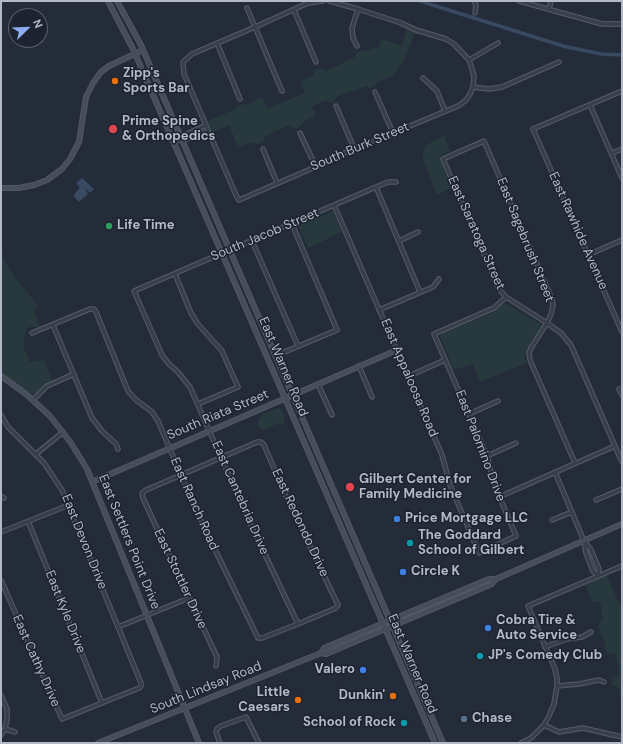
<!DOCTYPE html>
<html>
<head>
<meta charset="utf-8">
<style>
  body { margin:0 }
  #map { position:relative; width:623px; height:744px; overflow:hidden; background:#242c3a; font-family:"DM Sans",sans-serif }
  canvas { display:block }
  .frame { position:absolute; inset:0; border:2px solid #b3b9c6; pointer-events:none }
  .north { position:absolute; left:8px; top:8px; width:40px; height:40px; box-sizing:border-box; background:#1d232f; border:1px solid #595f6b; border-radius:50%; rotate:67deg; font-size:11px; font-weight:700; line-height:16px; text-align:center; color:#b3b9c6 }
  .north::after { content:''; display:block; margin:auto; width:14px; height:18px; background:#8dadf1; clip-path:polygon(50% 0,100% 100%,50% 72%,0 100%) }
</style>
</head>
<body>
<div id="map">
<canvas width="623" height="744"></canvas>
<div class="frame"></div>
<div class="north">N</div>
</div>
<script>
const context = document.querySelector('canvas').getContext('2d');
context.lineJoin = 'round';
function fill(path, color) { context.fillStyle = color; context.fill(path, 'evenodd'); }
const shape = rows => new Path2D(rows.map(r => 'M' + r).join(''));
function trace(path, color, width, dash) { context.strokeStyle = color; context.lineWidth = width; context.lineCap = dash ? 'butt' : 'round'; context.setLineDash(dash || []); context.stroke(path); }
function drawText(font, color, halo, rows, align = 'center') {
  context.font = font + ' "DM Sans",sans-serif'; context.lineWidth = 3; context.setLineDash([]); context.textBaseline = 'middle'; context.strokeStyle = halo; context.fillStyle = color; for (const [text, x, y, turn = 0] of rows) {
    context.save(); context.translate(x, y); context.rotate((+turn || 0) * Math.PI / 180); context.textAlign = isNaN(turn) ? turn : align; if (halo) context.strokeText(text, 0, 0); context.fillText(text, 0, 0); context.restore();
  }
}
const green = shape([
  [407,27,416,30,406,56,394,75,377,82,375,86,370,88,367,86,336,97,334,102,331,103,326,100,312,106,316,116,307,119,301,126,296,129,289,125,265,136,263,142,258,144,253,142,238,147,229,125,213,132,208,121,235,109,238,105,249,104,262,97,267,109,305,93,301,81,313,76,315,70,320,68,327,71,356,56,357,52,370,50,380,46,381,39,402,46],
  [444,136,450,151,439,156,451,188,437,195,422,156,426,145],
  [333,211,342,232,308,248,298,225],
  [1,248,4,260,12,273,38,306,33,309,40,327,29,327,25,331,25,336,24,337,24,348,30,362,44,360,53,381,47,384,33,395,1,373],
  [505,303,542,325,530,344,525,355,526,363,480,382,473,364,454,370,440,336,443,333,490,314],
  [280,408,284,415,284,423,276,424,264,430,259,427,257,424,262,414],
  [607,575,622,610,622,703,618,687,612,685,612,678,620,674,615,653,607,654,603,637,599,634,600,630,598,626,602,620,601,604,598,601,593,602,585,585]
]);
const water = shape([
  [82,178,94,189,90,193,85,188,88,194,79,202,74,196,75,193,79,189,79,186,76,183]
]);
const canal = shape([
  [420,1,563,46,601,54,622,55]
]);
const street = shape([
  [323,1,308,3,255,27,192,54,183,62,184,74,236,195,239,200,327,162,354,148,393,133,458,106,466,100,470,94,473,87,474,76,472,69,469,60,454,44,446,39,416,30,401,23,358,9,329,1],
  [474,1,476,5,475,13],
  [519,1,602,24,622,24],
  [247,8,282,91],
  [549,9,551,1],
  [294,10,316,62],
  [217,43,240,99],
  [357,46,353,38,352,28,358,9],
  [469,60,498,43],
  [423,78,437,91,445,111],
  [473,87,489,89,502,87,559,62],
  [622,91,533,129,622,332],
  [375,92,393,133],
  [590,105,622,178],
  [336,106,354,148],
  [300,133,316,167],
  [182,139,187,139,208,131],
  [174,142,182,139,185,135,206,125],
  [263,149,277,183],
  [612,153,622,149],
  [376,187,420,292],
  [334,205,442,455,450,485,479,553,516,536,494,484,487,456,434,334,494,308,506,297],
  [252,241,298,346],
  [399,241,418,232],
  [588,255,622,240],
  [175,274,191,313,198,324,222,351,238,387,198,404],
  [379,310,433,287,439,279],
  [53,325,92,418,102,431,116,444,118,449],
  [32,333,90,309,94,309,96,312,128,391,135,399,152,412,158,421,181,475,203,525,258,638,262,638,298,624,336,608,338,605,284,492,264,445,261,442,257,442,181,475,146,490,142,493,143,498,165,546,217,657,216,666],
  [275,356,337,330,292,224],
  [359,366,372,397],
  [409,376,445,360],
  [318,384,332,415],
  [622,388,619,389,622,395],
  [33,400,47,386,74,374],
  [469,414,498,401],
  [1,415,8,427,44,463,62,490,141,683,141,686,139,688,62,719,1,580],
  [36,454,63,432],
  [487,456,516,443],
  [575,463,530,360,529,353,531,348,545,326,547,323,551,314,553,305,552,299,484,141,443,159,499,289,506,297,547,323,561,333,571,345,622,462],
  [555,472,584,541,586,553,593,571,598,576],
  [1,496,4,498],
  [499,497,615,446],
  [596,500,622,489],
  [552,520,572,512],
  [28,521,102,703],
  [1,532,69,505],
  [585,542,591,550,599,569,598,576],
  [298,624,250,523,190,387,178,372,169,364,162,355,134,291,376,187,388,182,396,182],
  [118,627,189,598],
  [545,647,567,639,582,637,591,632],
  [557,686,579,684,599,680,604,682],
  [1,695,7,709,7,719,5,729,1,735],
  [544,725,559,732,583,728,622,737],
  [5,729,15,732],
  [220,743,216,732,217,729,221,726,246,717,259,743],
  [521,743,531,738,544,725,549,716,554,704,557,686,557,679,555,669,528,606,622,566]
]);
const secondary = shape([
  [108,1,133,49,435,743],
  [117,1,141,45,443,743],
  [1,188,19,188,34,185,47,180,62,169,70,159,79,142,86,97,93,83,101,72,109,66,143,50],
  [1,376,26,394,50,416,71,443,87,469,199,743],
  [92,482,397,350],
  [321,653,324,648,489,579,496,579,622,524],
  [98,743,321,653,326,654,359,640,492,584,496,579]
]);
const markers = [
  [115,81,4,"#e8710a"],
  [113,129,5,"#e0444e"],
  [109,226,4,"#2e9e5b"],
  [350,487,5,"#e0444e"],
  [397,519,4,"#3f7fe0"],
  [410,543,4,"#0f9aa8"],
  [403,572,4,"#3f7fe0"],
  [488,628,4,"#3f7fe0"],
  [480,656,4,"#0f9aa8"],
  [363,670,4,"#3f7fe0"],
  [393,696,4,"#e8710a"],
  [298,700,4,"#e8710a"],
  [464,719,4,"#5c6f8a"],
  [404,723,4,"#0f9aa8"]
];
const poiNames = [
  ["Zipp's",123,74],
  ["Sports Bar",123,89],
  ["Prime Spine",122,122],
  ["& Orthopedics",122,137],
  ["Life Time",117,226],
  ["Gilbert Center for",359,480],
  ["Family Medicine",359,495],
  ["Price Mortgage LLC",405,519],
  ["The Goddard",418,536],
  ["School of Gilbert",418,551],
  ["Circle K",411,572],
  ["Cobra Tire &",496,621],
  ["Auto Service",496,636],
  ["JP's Comedy Club",488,656],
  ["Valero",355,670,"right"],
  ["Little",290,693,"right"],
  ["Caesars",290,708,"right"],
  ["Dunkin'",385,696,"right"],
  ["Chase",472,719],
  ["School of Rock",396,723,"right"]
];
const streetNames = [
  ["South Burk Street",360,147,-23],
  ["East Rawhide Avenue",578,231,66],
  ["East Saratoga Street",476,233,66],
  ["South Jacob Street",265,235,-23],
  ["East Sagebrush Street",525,240,68],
  ["East Warner Road",283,367,67],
  ["East Appaloosa Road",409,378,67],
  ["South Riata Street",218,415,-23],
  ["East Palomino Drive",480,446,69],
  ["East Cantebria Drive",240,498,66],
  ["East Ranch Road",194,504,66],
  ["East Redondo Drive",300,523,65],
  ["East Devon Drive",84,542,68],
  ["East Settlers Point Drive",129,542,68],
  ["East Stottler Drive",180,579,65],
  ["East Kyle Drive",65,612,68],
  ["East Cathy Drive",36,661,66],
  ["East Warner Road",412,664,67],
  ["South Lindsay Road",206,688,-22]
];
fill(green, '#27393c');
fill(water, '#3a4962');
trace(canal, '#3a4962', 3.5);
trace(street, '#565c68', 5.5);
trace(secondary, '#565c68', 6);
trace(street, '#383e4a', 3.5);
trace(secondary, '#464d5d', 4.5);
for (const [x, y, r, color] of markers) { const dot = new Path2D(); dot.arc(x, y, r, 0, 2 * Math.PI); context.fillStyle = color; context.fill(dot); trace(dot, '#1d232f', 1.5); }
drawText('bold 13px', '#b3b9c6', '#1d232f', poiNames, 'left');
drawText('13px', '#b3b9c6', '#1d232f', streetNames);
</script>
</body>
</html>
